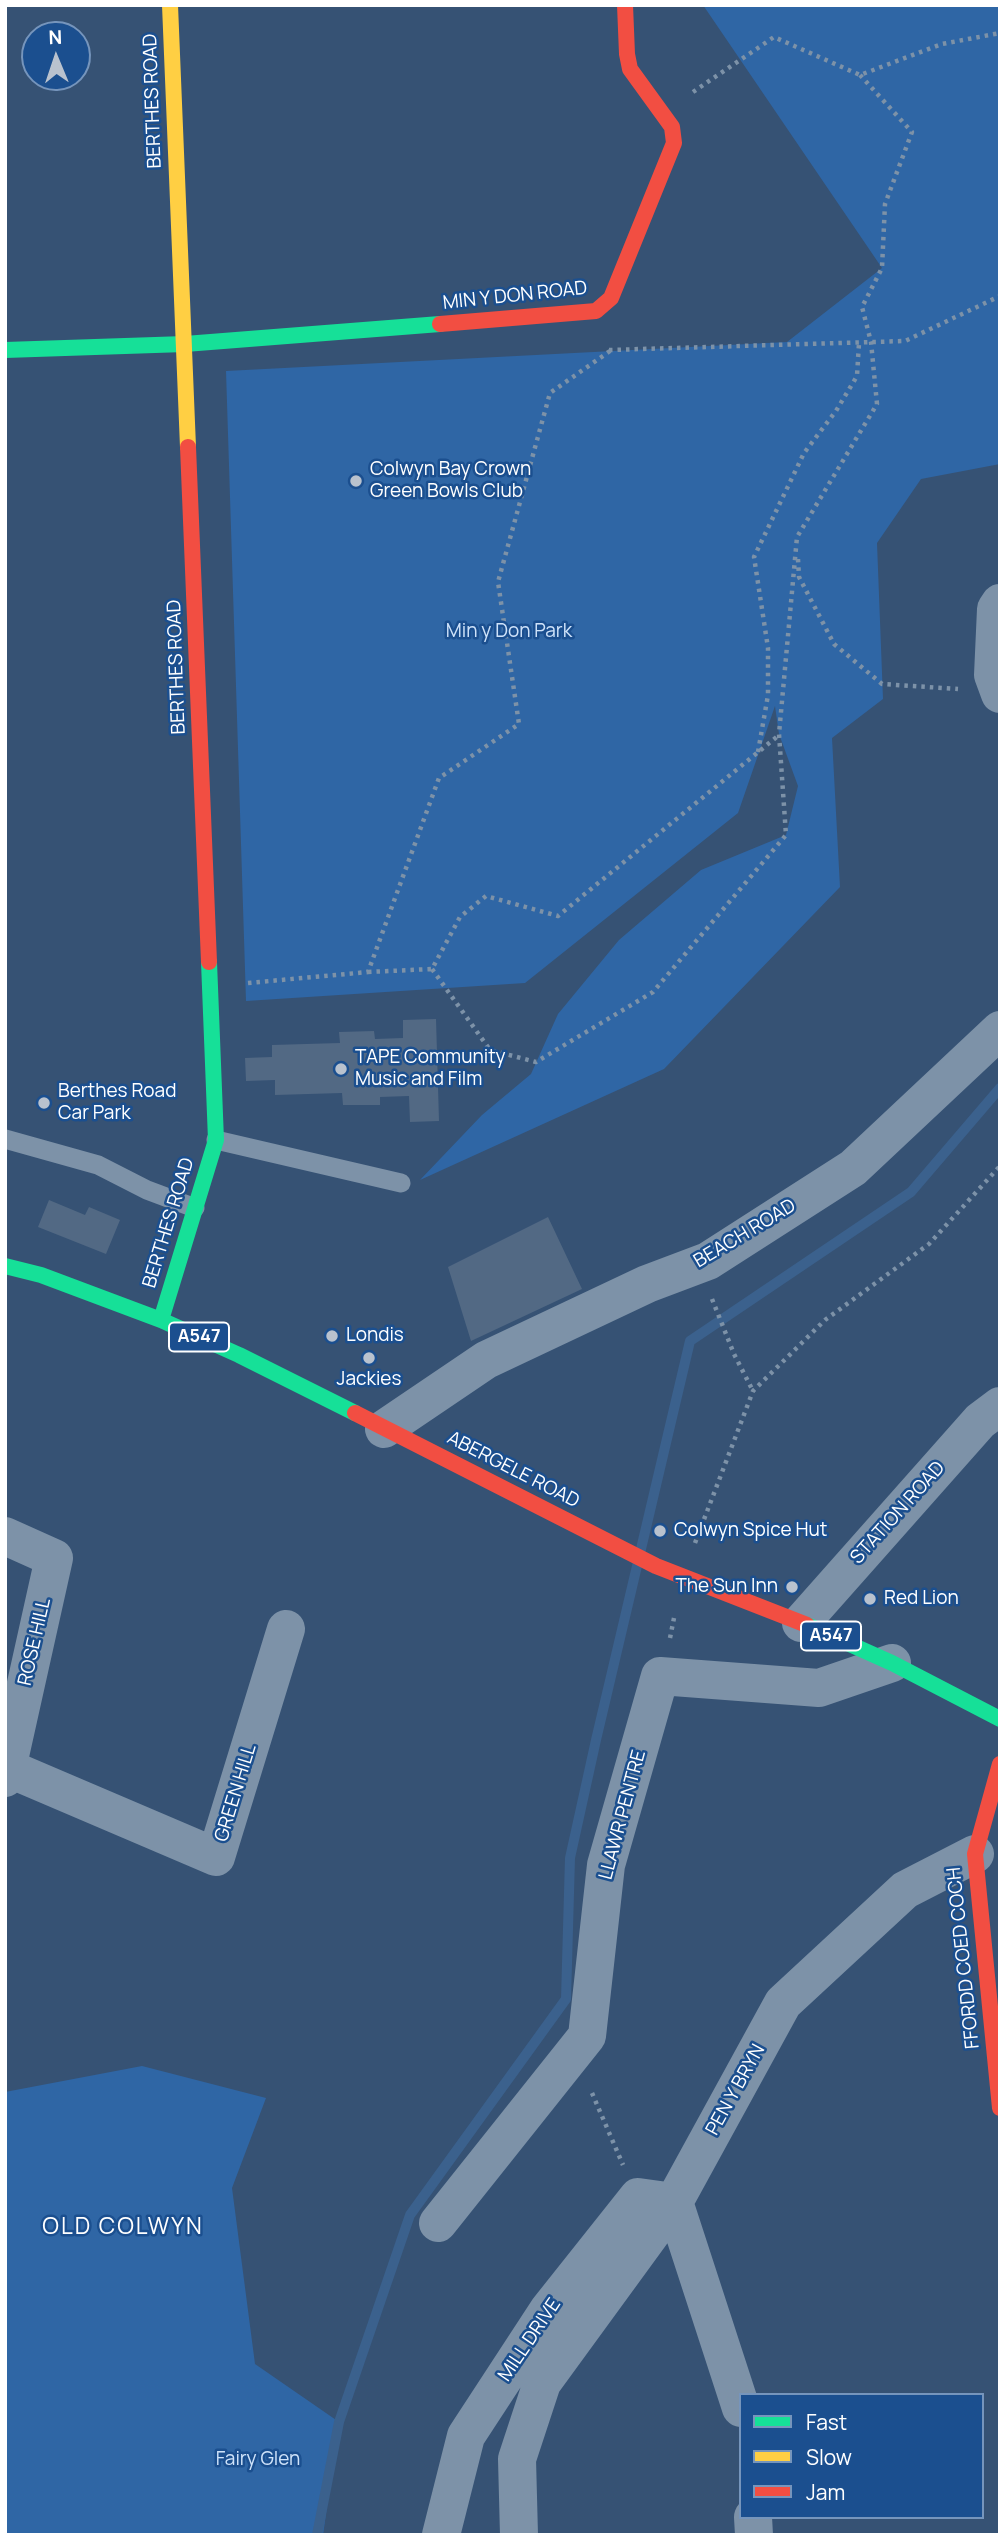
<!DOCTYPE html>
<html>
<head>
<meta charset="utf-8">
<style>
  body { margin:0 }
  #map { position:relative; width:1005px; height:2540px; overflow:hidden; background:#365274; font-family:Manrope,sans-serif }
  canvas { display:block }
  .frame { position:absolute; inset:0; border:7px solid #fff; pointer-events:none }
  .legend { position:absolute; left:739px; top:2393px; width:245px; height:126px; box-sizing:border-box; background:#1b4f8f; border:2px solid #7695bc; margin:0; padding:9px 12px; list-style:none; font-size:21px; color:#fff }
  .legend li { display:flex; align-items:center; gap:14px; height:35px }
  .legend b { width:35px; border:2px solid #7695bc }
  .north { position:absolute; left:21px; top:21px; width:70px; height:70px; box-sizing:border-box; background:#1b4f8f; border:2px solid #7695bc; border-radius:50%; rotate:358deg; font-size:19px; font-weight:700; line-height:28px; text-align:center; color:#fff }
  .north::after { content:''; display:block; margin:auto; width:24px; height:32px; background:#b9c2ce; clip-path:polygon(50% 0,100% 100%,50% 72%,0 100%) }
</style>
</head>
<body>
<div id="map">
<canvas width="1005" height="2540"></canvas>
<div class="frame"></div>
<ul class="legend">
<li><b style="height:9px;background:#16e098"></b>Fast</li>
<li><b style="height:9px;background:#ffcf43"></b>Slow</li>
<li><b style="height:9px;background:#f24e42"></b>Jam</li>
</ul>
<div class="north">N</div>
</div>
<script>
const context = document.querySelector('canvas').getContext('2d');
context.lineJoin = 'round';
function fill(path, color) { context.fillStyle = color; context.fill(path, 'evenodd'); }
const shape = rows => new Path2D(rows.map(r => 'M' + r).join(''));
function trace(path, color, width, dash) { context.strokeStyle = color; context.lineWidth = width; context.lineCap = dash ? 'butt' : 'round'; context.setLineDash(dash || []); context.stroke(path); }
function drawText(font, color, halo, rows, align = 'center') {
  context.font = font + ' Manrope,sans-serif'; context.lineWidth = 5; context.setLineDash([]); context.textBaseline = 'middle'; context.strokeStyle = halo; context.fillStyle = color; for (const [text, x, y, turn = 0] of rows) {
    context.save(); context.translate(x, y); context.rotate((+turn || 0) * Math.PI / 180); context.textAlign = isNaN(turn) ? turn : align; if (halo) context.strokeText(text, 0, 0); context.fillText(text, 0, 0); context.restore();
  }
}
const green = shape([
  [703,5,1000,5,1000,464,921,479,877,543,883,699,832,738,840,887,664,1069,420,1180,482,1115,531,1074,558,1014,619,940,701,870,786,835,798,786,779,734,775,706,738,813,525,983,246,1001,226,371,787,342,882,268],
  [142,2066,266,2098,232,2188,255,2364,339,2422,323,2535,5,2535,5,2092]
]);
const stream = shape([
  [317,2535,339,2422,410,2215,566,1999,570,1858,596,1740,690,1341,911,1192,1000,1088]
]);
const building = shape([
  [436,1019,439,1121,410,1122,409,1096,380,1097,380,1105,343,1105,342,1093,275,1095,275,1080,246,1081,245,1058,272,1057,272,1045,340,1043,339,1032,374,1031,375,1039,403,1038,403,1020],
  [49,1200,85,1215,89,1207,120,1220,106,1254,38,1227],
  [548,1217,582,1289,471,1341,448,1267]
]);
const path = shape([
  [693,92,774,37,860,75,942,44,1000,33],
  [609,350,905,341,1000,296],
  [798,559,799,577,834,644,882,684,958,689],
  [758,752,768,695,768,648,754,557,804,453,836,411,857,376,859,343],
  [432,969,490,1050,536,1062,653,992,786,835,779,734,797,537,877,404,871,342,862,307,882,268,885,204,912,132,860,75],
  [368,972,432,969,460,917,486,896,558,916,779,735],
  [248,983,368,972,439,778,519,724,498,582,550,393,610,351],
  [712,1299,734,1354,753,1391],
  [695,1543,753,1391,825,1320,929,1244,1000,1166],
  [670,1638,674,1618],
  [592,2093,623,2165]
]);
const lane = shape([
  [5,1139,98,1165,147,1190,195,1208],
  [216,1140,401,1183]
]);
const street = shape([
  [1000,603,996,609,993,675,1000,694],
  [384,1429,486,1360,647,1284,708,1261,853,1168,1000,1030],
  [5,1536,54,1558,5,1778],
  [801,1623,980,1421,1000,1406],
  [5,1767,216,1857,286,1629],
  [674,2202,741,2408],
  [438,2223,587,2036,606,1865,660,1676,819,1688,892,1663],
  [753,2517,754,2535],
  [441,2535,466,2436,549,2309,638,2197,674,2202],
  [519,2535,517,2459,542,2383,674,2202,783,2003,905,1890,975,1854]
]);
const fast = shape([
  [5,350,185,344,440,324],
  [5,1266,41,1275,161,1320,239,1355,355,1413],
  [161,1320,216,1140,209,962],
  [807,1625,892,1663,1000,1719]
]);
const slow = shape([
  [170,5,188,447]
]);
const jam = shape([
  [440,324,596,311,611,298,674,143,672,127,630,69,627,54,625,5],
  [188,447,209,962],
  [355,1413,656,1566,807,1625],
  [1000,1764,975,1854,1000,2108]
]);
const markers = [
  [356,481,7,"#b9c2ce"],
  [341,1069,7,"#b9c2ce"],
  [44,1103,7,"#b9c2ce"],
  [332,1336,7,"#b9c2ce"],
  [369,1358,7,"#b9c2ce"],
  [660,1531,7,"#b9c2ce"],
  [792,1587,7,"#b9c2ce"],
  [870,1599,7,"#b9c2ce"]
];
const shields = [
  [199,1337,60],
  [831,1636,60]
];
const shieldNames = [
  ["A547",199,1337],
  ["A547",831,1636]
];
const streetNames = [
  ["BERTHES ROAD",153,101,-92],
  ["MIN Y DON ROAD",515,296,-6],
  ["BERTHES ROAD",177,667,-92],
  ["BERTHES ROAD",169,1223,-73],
  ["BEACH ROAD",745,1234,-31],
  ["ABERGELE ROAD",513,1470,27],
  ["STATION ROAD",898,1513,-48],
  ["ROSE HILL",35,1642,-77],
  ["GREEN HILL",236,1793,-73],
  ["LLAWR PENTRE",623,1815,-75],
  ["FFORDD COED COCH",964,1958,-96],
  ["PEN Y BRYN",736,2090,-61],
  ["MILL DRIVE",530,2340,-56]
];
const poiNames = [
  ["Colwyn Bay Crown",370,470],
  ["Green Bowls Club",370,492],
  ["TAPE Community",355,1058],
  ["Music and Film",355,1080],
  ["Berthes Road",58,1092],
  ["Car Park",58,1114],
  ["Londis",346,1336],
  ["Jackies",369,1380,"center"],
  ["Colwyn Spice Hut",674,1531],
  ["The Sun Inn",778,1587,"right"],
  ["Red Lion",884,1599]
];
const parkNames = [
  ["Min y Don Park",509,632],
  ["Fairy Glen",258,2460]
];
const quarterNames = [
  ["OLD COLWYN",123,2228]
];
fill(green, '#2f66a5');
trace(stream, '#3b618d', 10);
fill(building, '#526984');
trace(path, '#7d92a8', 4.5, [3.5, 5]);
trace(lane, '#7d92a8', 19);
trace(street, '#7d92a8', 38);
trace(fast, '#16e098', 16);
trace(slow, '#ffcf43', 16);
trace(jam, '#f24e42', 16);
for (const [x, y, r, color] of markers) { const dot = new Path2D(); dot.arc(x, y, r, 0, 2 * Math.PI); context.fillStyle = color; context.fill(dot); trace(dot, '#1b4f8f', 2.5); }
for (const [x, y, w] of shields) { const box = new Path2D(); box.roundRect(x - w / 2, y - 14.5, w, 29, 5); context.fillStyle = '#1b4f8f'; context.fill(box); trace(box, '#fff', 2); }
drawText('bold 18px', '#fff', null, shieldNames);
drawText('19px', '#fff', '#1b4f8f', streetNames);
drawText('19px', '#fff', '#1b4f8f', poiNames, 'left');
drawText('19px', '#cfe3fa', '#1b4f8f', parkNames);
context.letterSpacing = '2px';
drawText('23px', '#fff', '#1b4f8f', quarterNames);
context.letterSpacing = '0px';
</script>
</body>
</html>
